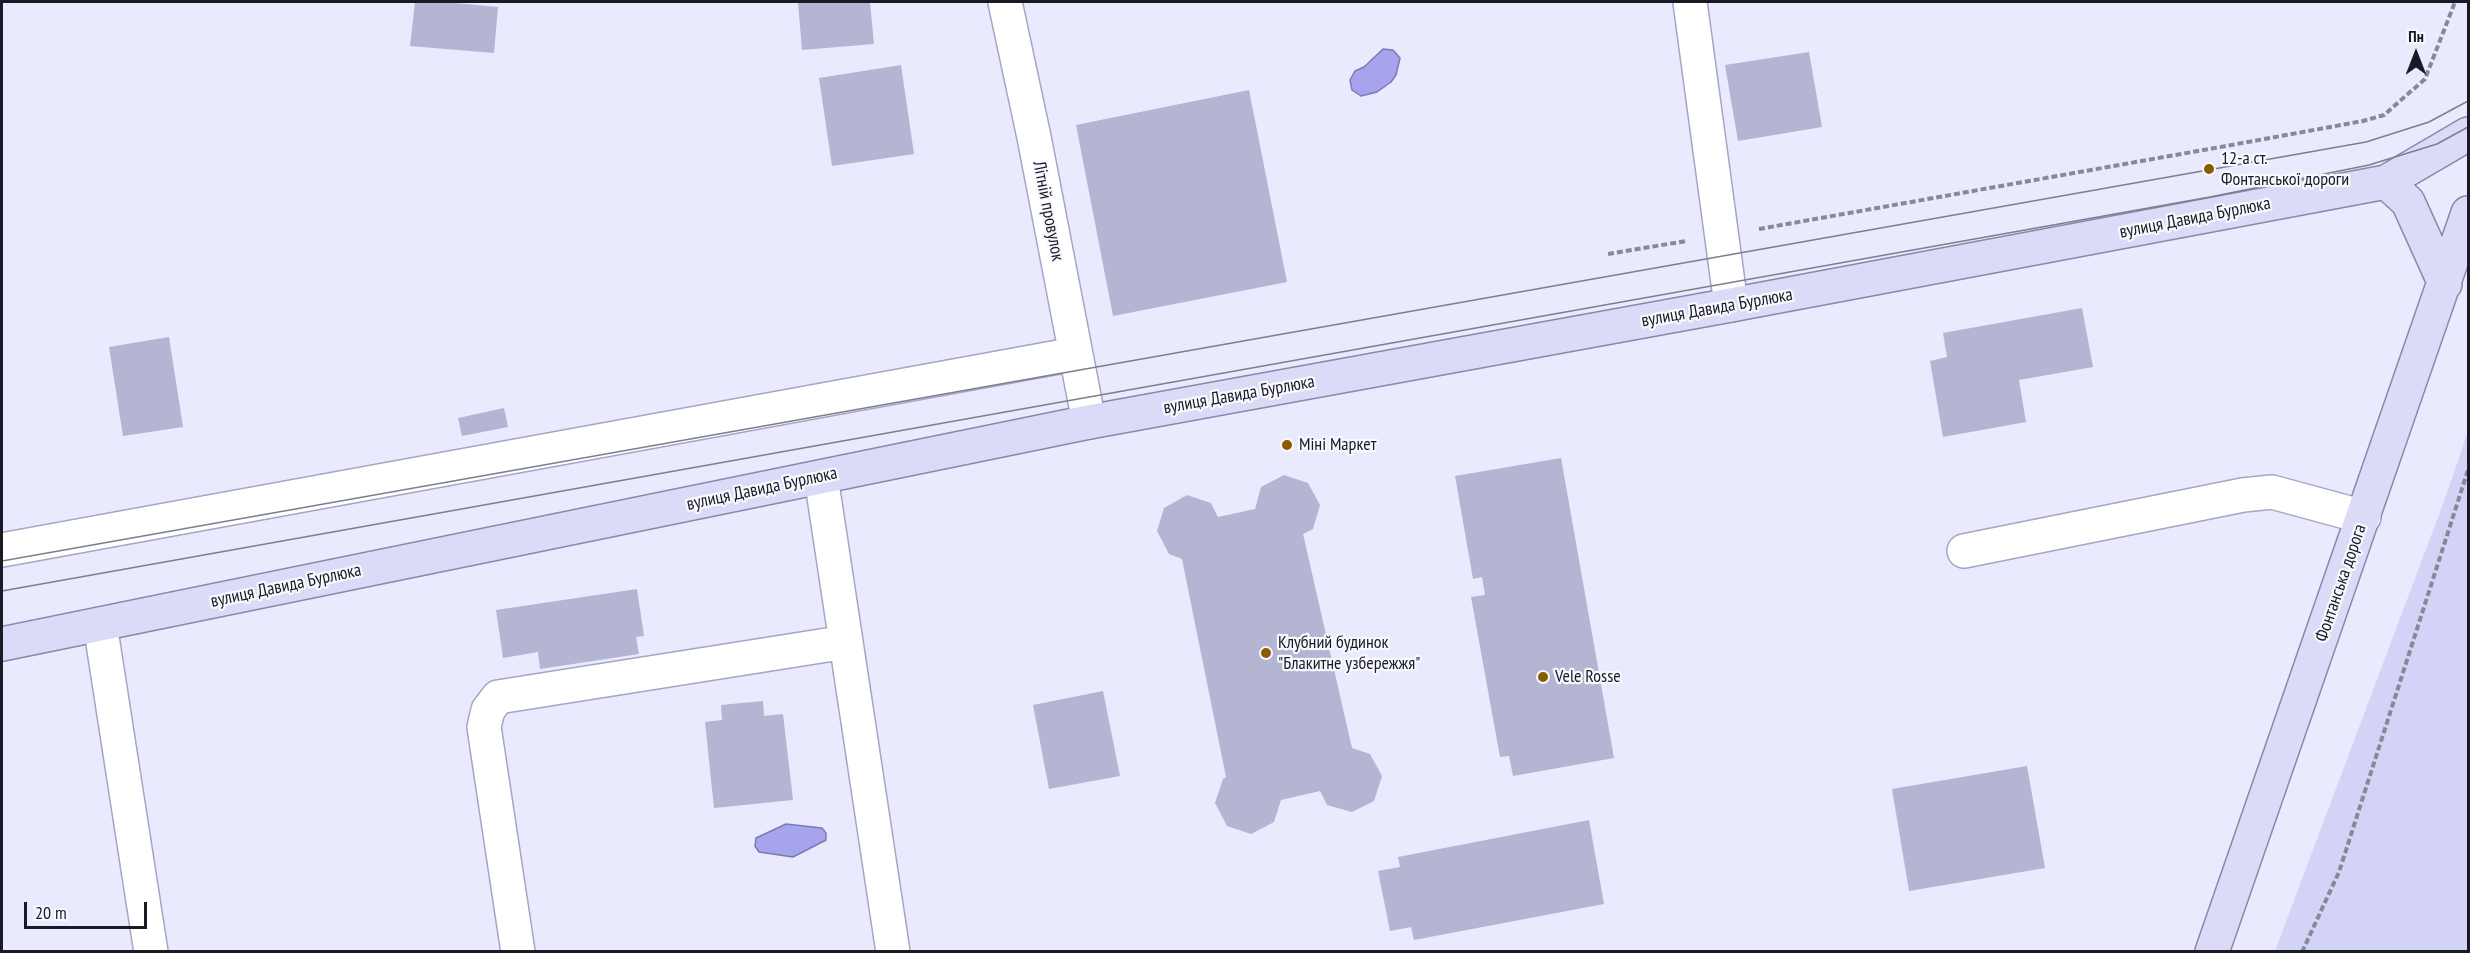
<!DOCTYPE html>
<html>
<head>
<meta charset="utf-8">
<style>
  body { margin:0 }
  #map { position:relative; width:2470px; height:953px; overflow:hidden; background:#e9eafd; font-family:"PT Sans Narrow",sans-serif }
  canvas { display:block }
  .frame { position:absolute; inset:0; border:3px solid #1a1a25; pointer-events:none }
  .north { position:absolute; left:2386px; top:24px; width:60px; height:60px; -webkit-text-stroke:4px #f8f8ff; paint-order:stroke; rotate:0deg; font-size:16px; font-weight:700; line-height:24px; text-align:center; color:#1a1a25 }
  .north::after { content:''; display:block; margin:auto; width:21px; height:27px; background:#1a1a25; clip-path:polygon(50% 0,100% 100%,50% 72%,0 100%) }
  .scale { position:absolute; left:24px; top:902px; width:123px; height:27px; box-sizing:border-box; border:3px solid #1a1a25; border-top:0; padding-left:8px; font-size:18px; line-height:21px; white-space:nowrap; color:#1a1a25; -webkit-text-stroke:4px #f8f8ff; paint-order:stroke }
</style>
</head>
<body>
<div id="map">
<canvas width="2470" height="953"></canvas>
<div class="frame"></div>
<div class="north">Пн</div>
<div class="scale">20 m</div>
</div>
<script>
const context = document.querySelector('canvas').getContext('2d');
context.lineJoin = 'round';
function fill(path, color) { context.fillStyle = color; context.fill(path, 'evenodd'); }
const shape = rows => new Path2D(rows.map(r => 'M' + r).join(''));
function trace(path, color, width, dash) { context.strokeStyle = color; context.lineWidth = width; context.lineCap = dash ? 'butt' : 'round'; context.setLineDash(dash || []); context.stroke(path); }
function drawText(font, color, halo, rows, align = 'center') {
  context.font = font + ' "PT Sans Narrow",sans-serif'; context.lineWidth = 4.5; context.setLineDash([]); context.textBaseline = 'middle'; context.strokeStyle = halo; context.fillStyle = color; for (const [text, x, y, turn = 0] of rows) {
    context.save(); context.translate(x, y); context.rotate((+turn || 0) * Math.PI / 180); context.textAlign = isNaN(turn) ? turn : align; if (halo) context.strokeText(text, 0, 0); context.fillText(text, 0, 0); context.restore();
  }
}
const green = shape([
  [2468,431,2468,951,2275,951,2446,496]
]);
const water = shape([
  [1383,49,1393,50,1400,58,1396,75,1391,82,1377,92,1361,96,1352,90,1350,80,1355,71,1364,67,1383,49],
  [786,824,822,828,826,833,826,840,793,857,759,852,755,846,756,838,786,824]
]);
const building = shape([
  [415,2,444,2,498,7,494,53,410,46],
  [798,2,870,2,874,44,802,50],
  [1809,52,1822,127,1738,141,1725,65],
  [901,65,914,154,832,166,819,78],
  [1249,90,1287,282,1113,316,1076,125],
  [2082,308,2093,367,2019,380,2026,422,1943,437,1930,361,1947,357,1943,333],
  [169,337,183,427,123,436,109,347],
  [504,408,508,427,462,436,458,418],
  [1561,458,1614,758,1513,776,1509,756,1500,757,1471,597,1485,595,1482,577,1473,579,1455,476],
  [1284,475,1308,483,1320,505,1313,529,1303,534,1352,748,1370,754,1382,776,1374,801,1352,812,1327,805,1320,791,1281,800,1274,822,1251,834,1227,826,1215,803,1223,779,1226,777,1182,559,1169,554,1157,531,1164,508,1187,495,1211,503,1218,517,1255,509,1261,487],
  [637,589,644,636,636,637,639,654,540,669,538,652,503,658,496,610],
  [1103,691,1120,776,1049,789,1033,705],
  [763,701,764,716,783,714,793,800,714,808,705,722,722,720,721,705],
  [2027,766,2045,868,1909,891,1892,789],
  [1589,820,1604,904,1414,940,1411,927,1390,931,1378,871,1400,867,1398,857]
]);
const path = shape([
  [1759,229,2226,146,2363,121,2384,115,2425,79,2455,2],
  [1608,254,1686,241],
  [2302,952,2339,872,2468,470]
]);
const minor = shape([
  [1005,2,1034,137,1089,422],
  [1690,2,1731,305],
  [821,477,893,952],
  [2,550,1075,354],
  [1964,551,2243,495,2272,492,2364,517],
  [100,624,151,952],
  [518,952,484,727,488,710,498,697,846,642]
]);
const major = shape([
  [2386,182,2408,202,2445,284],
  [2,644,1089,422,1731,305,2386,182,2468,134],
  [2212,952,2468,213]
]);
const tram = shape([
  [2,561,2366,142,2429,122,2468,101],
  [2,591,2210,197,2369,165,2437,144,2468,127]
]);
const markers = [
  [2209,169,6,"#8a5c00"],
  [1287,445,6,"#8a5c00"],
  [1266,653,6,"#8a5c00"],
  [1543,677,6,"#8a5c00"]
];
const poiNames = [
  ["12-а ст.",2221,159],
  ["Фонтанської дороги",2221,180],
  ["Міні Маркет",1299,445],
  ["Клубний будинок",1278,643],
  ["\"Блакитне узбережжя\"",1278,664],
  ["Vele Rosse",1555,677]
];
const streetNames = [
  ["Літній провулок",1048,211,79],
  ["вулиця Давида Бурлюка",2195,218,-11],
  ["вулиця Давида Бурлюка",1717,308,-10],
  ["вулиця Давида Бурлюка",1239,395,-10],
  ["вулиця Давида Бурлюка",762,489,-12],
  ["Фонтанська дорога",2341,583,-71],
  ["вулиця Давида Бурлюка",286,586,-12]
];
fill(green, '#d3d3f7');
fill(water, '#a6a4ed');
trace(water, '#7c7bb1', 1.5);
fill(building, '#b4b4d3');
trace(minor, '#a5a6c4', 36);
trace(major, '#88a', 36);
trace(path, '#888897', 4, [6, 3]);
trace(minor, '#fff', 33);
trace(major, '#dbdbf7', 33);
trace(tram, '#7e7e8d', 1.5);
for (const [x, y, r, color] of markers) { const dot = new Path2D(); dot.arc(x, y, r, 0, 2 * Math.PI); context.fillStyle = color; context.fill(dot); trace(dot, '#f8f8ff', 2); }
drawText('18px', '#1a1a25', '#f8f8ff', poiNames, 'left');
drawText('18px', '#1a1a25', '#f8f8ff', streetNames);
</script>
</body>
</html>
